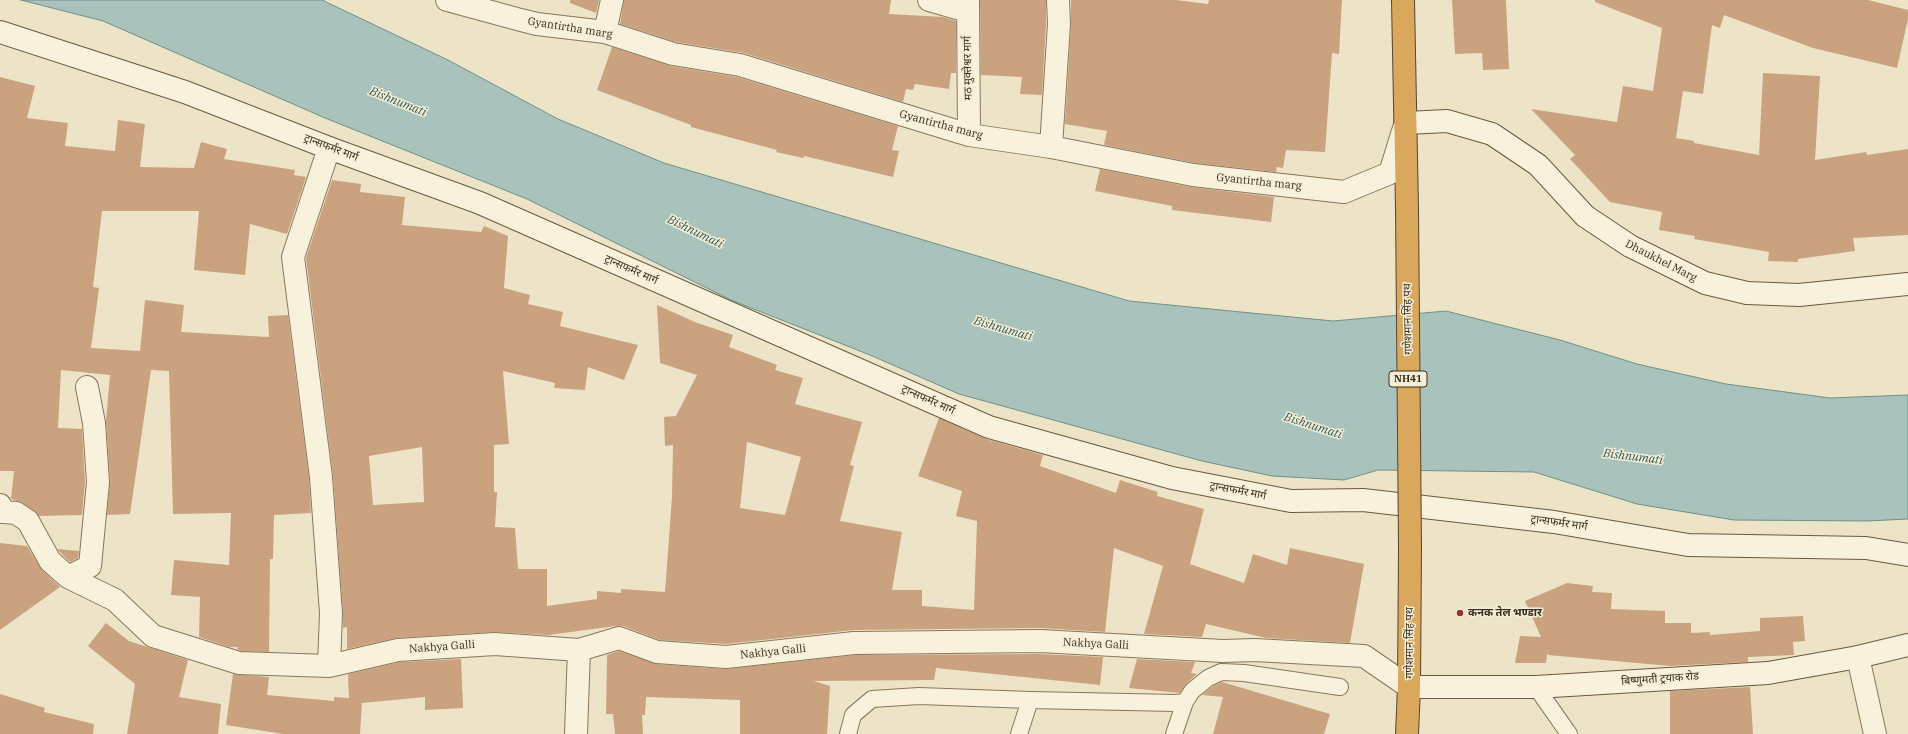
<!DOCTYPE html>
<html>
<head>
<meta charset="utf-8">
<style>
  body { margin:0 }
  canvas { display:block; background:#ede4c8 }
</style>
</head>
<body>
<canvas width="1908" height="734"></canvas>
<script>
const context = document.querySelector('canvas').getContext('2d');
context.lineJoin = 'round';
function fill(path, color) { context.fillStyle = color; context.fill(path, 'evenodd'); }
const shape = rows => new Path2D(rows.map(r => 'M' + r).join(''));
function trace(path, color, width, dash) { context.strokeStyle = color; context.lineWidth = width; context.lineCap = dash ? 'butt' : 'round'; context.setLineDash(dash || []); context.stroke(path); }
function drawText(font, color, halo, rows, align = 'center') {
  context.font = font + ' "IBM Plex Serif","Noto Sans Devanagari",serif'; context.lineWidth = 3; context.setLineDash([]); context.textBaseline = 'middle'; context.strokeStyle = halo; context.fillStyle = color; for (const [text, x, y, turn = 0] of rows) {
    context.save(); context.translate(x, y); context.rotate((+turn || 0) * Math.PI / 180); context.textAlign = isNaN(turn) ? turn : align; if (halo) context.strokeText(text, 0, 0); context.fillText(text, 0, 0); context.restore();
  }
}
const water = shape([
  [21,0,322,0,448,60,558,119,664,163,1129,301,1333,321,1446,311,1560,340,1637,364,1726,384,1830,398,1908,395,1908,519,1867,521,1734,520,1637,504,1534,472,1378,470,1344,480,1272,476,1202,461,959,394,870,355,731,300,527,199,325,118,103,21,21,0]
]);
const building = shape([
  [570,0,599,0,596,13,570,3],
  [624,0,891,0,889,14,943,17,956,21,956,73,951,73,949,89,915,84,913,90,906,89,903,102,744,53,676,42,620,24],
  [980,0,1046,0,1046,24,1042,95,1020,94,1022,77,981,75],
  [1071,0,1176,0,1208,4,1209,0,1342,0,1339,54,1332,53,1325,152,1286,150,1283,168,1277,167,1276,172,1195,163,1104,145,1107,131,1065,124,1071,25],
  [1452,0,1506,0,1509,69,1483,70,1482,53,1455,54],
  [1595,0,1868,0,1908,10,1908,19,1897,68,1813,48,1724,15,1720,28,1712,25,1703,94,1683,91,1676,138,1694,141,1694,143,1759,155,1763,73,1820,76,1815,160,1866,152,1867,155,1908,149,1908,235,1853,238,1855,251,1798,259,1798,262,1768,261,1769,252,1694,239,1695,236,1659,230,1662,212,1610,202,1570,159,1575,155,1531,109,1617,122,1623,86,1653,91,1662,28,1595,2],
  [612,47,671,66,737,77,898,126,892,150,899,151,893,177,804,156,803,158,776,152,777,150,691,127,691,125,597,90],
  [0,77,35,86,27,118,68,123,65,146,115,151,118,120,145,124,140,167,194,168,201,142,227,149,224,159,295,170,294,175,306,177,287,234,250,224,245,275,194,270,199,211,102,211,93,287,99,288,91,348,140,351,145,300,184,305,181,332,269,337,268,316,288,315,309,478,311,513,274,515,273,559,270,559,269,652,241,651,237,649,238,647,229,647,199,637,200,597,171,595,174,560,229,565,231,513,173,514,169,371,151,370,130,514,107,515,110,481,106,421,110,375,61,370,58,428,82,429,85,482,82,515,39,516,23,503,11,499,14,471,0,471],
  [1100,169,1191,187,1274,197,1271,222,1172,210,1172,206,1095,191],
  [332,180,361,184,360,192,405,197,402,225,481,232,484,226,508,236,504,288,530,295,528,304,563,312,560,326,638,345,624,380,588,367,585,390,554,388,555,383,503,371,509,444,494,445,494,492,497,492,495,527,515,528,518,569,547,569,547,606,597,599,597,591,621,593,621,589,665,592,672,497,673,445,665,446,664,417,676,416,697,375,660,363,657,305,695,322,733,335,729,347,777,365,775,370,803,378,795,404,862,422,850,465,854,466,840,521,902,532,892,590,922,590,922,606,974,610,977,521,956,516,962,491,918,476,939,418,986,439,1043,455,1040,466,1116,493,1120,480,1158,492,1157,496,1204,509,1190,564,1244,583,1253,554,1287,565,1290,548,1364,564,1350,643,1266,638,1206,624,1202,637,1144,634,1163,566,1114,548,1105,632,1040,628,854,630,726,644,660,640,623,626,616,626,548,635,494,632,397,638,347,649,347,627,343,628,343,612,333,475,306,258],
  [747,442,801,457,785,515,740,508],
  [422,447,424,502,373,505,369,456],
  [0,543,27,546,42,570,60,587,0,630],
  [57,549,79,551,78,558,70,562],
  [1567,583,1593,586,1592,592,1612,593,1611,609,1665,611,1665,623,1691,623,1691,633,1710,632,1710,635,1760,631,1760,618,1803,616,1805,641,1793,642,1794,655,1748,657,1748,662,1670,666,1548,655,1547,653,1546,663,1515,663,1520,636,1541,637,1525,601],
  [106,623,129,641,188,660,179,697,221,704,218,734,127,734,135,684,88,646],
  [619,651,656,664,725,669,855,655,1040,654,1103,657,1100,685,936,668,934,680,814,681,830,686,827,734,740,734,740,700,646,697,645,715,642,715,643,734,615,734,613,714,606,714,607,655],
  [461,659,463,708,425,710,425,697,362,703,360,734,283,734,226,725,233,674,269,677,267,695,334,701,334,697,349,698,348,674,400,662],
  [1137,659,1195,662,1191,673,1197,674,1186,684,1180,693,1129,688],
  [1222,682,1330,714,1324,734,1213,734,1223,697,1202,695,1213,686],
  [1750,687,1753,734,1670,734,1670,691],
  [0,694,45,708,44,712,94,724,93,734,0,734]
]);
const lane = shape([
  [1536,687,1569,734],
  [848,734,853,715,872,699,919,696,1030,700,1176,703,1185,702,1192,691,1208,678,1221,672,1244,673,1340,687],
  [1019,734,1030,700],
  [1174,734,1185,702]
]);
const street = shape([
  [447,0,517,19,537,24,605,32,673,54,740,65,969,135,1051,147,1193,175,1344,192,1390,173,1404,128],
  [929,0,967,11],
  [968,0,969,135],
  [605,32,612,0],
  [1051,147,1059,24,1058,0],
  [87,387,94,423,98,482,90,566,68,577,115,600,153,636,239,663,329,666,331,613,321,477,293,257,329,148],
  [0,505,3,512,16,513,28,521,50,561,68,577],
  [1858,657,1875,734],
  [329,666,398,650,495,644,579,650,619,638,657,652,726,657,854,643,1040,641,1223,651,1255,650,1364,656,1409,687],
  [576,734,579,650]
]);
const secondary = shape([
  [0,32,185,92,329,148,480,203,989,427,1172,478,1291,501,1363,500,1554,522,1688,545,1866,548,1908,555],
  [1406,123,1447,121,1492,134,1538,165,1585,216,1630,246,1705,283,1747,293,1799,295,1908,284],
  [1409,687,1536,687,1768,673,1858,657,1908,645]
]);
const highway = shape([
  [1403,0,1407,208],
  [1407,734,1409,687,1410,549]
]);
const highwayBridge = shape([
  [1407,208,1410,549]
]);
const markers = [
  [1460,613,4,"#96332f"]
];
const shields = [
  [1408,379,38]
];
const shieldNames = [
  ["NH41",1408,379]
];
const streetNames = [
  ["Gyantirtha marg",570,28,9],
  ["मठ मुक्तेश्वर मार्ग",968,68,-91],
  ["Gyantirtha marg",941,125,15],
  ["ट्रान्सफर्मर मार्ग",331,148,21],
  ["Gyantirtha marg",1259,182,6],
  ["Dhaukhel Marg",1661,261,27],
  ["ट्रान्सफर्मर मार्ग",631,270,24],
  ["गणेशमान सिंह पथ",1408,319,-91],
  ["ट्रान्सफर्मर मार्ग",928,400,24],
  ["ट्रान्सफर्मर मार्ग",1238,491,11],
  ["ट्रान्सफर्मर मार्ग",1559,523,8],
  ["गणेशमान सिंह पथ",1410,643,-90],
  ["Nakhya Galli",1096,644,3],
  ["Nakhya Galli",442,647,-4],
  ["Nakhya Galli",773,652,-6],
  ["बिष्णुमती ट्रयाक रोड",1660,679,-4]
];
const poiNames = [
  ["कनक तेल भण्डार",1468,613]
];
const waterNames = [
  ["Bishnumati",398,102,22],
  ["Bishnumati",695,232,26],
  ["Bishnumati",1003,329,16],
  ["Bishnumati",1313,426,18],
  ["Bishnumati",1633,457,7]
];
fill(water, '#a9c2bb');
trace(water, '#6f9089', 1);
fill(building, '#caa27f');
trace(lane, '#89765d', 18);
trace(street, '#89765d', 24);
trace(secondary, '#6b5840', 24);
trace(highway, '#574431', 24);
trace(lane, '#f8f1db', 16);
trace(street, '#f8f1db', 22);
trace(secondary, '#f8f1db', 22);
trace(highway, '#d9a85c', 22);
trace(highwayBridge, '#574431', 24, []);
trace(highwayBridge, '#d9a85c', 22);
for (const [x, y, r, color] of markers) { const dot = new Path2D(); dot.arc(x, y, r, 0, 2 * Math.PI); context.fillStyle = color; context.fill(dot); trace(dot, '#f5eed7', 1.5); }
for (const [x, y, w] of shields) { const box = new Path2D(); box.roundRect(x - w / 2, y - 8, w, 16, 3); context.fillStyle = '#f5eed7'; context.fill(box); trace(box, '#3a2e20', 1); }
drawText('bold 10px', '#3a2e20', null, shieldNames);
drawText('11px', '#3a2e20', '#f5eed7', streetNames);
drawText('bold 11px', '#3a2e20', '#f5eed7', poiNames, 'left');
drawText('italic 12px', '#305958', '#f5eed7', waterNames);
</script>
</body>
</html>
